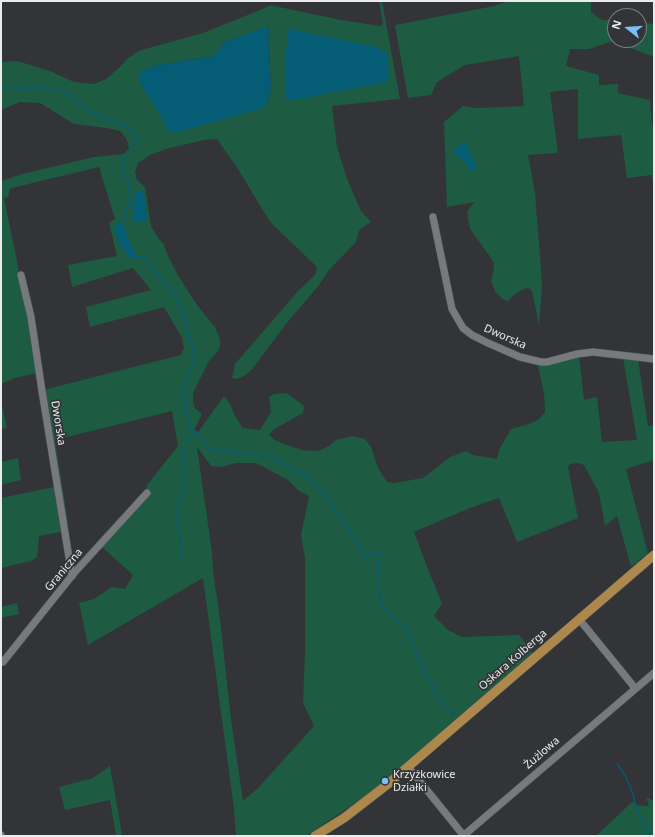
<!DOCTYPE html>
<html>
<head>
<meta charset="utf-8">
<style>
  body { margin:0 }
  #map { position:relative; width:655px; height:837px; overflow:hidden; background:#323437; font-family:"Noto Sans",sans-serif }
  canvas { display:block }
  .frame { position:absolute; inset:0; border:2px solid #e9ebec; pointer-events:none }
  .north { position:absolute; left:607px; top:8px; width:40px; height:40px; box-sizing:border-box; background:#323437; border:1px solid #7b7d7f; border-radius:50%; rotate:287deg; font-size:11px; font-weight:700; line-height:16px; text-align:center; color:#e9ebec }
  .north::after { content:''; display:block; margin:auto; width:14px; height:18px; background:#7cbef9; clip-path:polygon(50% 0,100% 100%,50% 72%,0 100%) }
</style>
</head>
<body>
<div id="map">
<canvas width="655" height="837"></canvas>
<div class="frame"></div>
<div class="north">N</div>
</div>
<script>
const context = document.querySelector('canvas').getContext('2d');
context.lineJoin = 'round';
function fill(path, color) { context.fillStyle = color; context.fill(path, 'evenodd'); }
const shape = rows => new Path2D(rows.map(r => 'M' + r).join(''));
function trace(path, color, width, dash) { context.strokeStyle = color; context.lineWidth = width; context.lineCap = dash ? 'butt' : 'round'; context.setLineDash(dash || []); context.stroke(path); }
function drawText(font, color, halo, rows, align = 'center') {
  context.font = font + ' "Noto Sans",sans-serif'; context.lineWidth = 3.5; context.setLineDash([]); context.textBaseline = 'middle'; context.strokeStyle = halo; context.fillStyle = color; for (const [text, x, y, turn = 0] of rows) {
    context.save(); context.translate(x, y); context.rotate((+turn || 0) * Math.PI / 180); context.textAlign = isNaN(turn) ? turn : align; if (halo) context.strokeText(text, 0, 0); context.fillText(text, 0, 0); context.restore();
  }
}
const green = shape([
  [379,1,382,1,400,99,332,106,337,147,347,179,361,211,371,222,359,230,356,242,329,270,319,285,286,324,253,368,246,375,237,379,232,378,235,364,298,291,315,275,317,267,270,222,238,169,217,139,204,140,166,149,150,155,138,163,135,172,137,180,145,187,151,226,158,238,164,244,167,254,179,277,197,305,215,327,220,340,220,346,218,351,209,361,193,393,193,402,195,408,202,414,194,430,198,432,224,396,230,404,235,416,243,428,260,430,271,412,269,397,274,394,287,393,304,406,303,413,273,430,269,435,275,440,284,444,302,450,318,451,329,446,336,440,352,436,365,439,371,447,378,468,387,482,394,483,423,478,450,457,466,451,473,455,497,459,499,450,511,429,526,425,538,420,545,412,544,394,538,366,548,365,579,356,584,400,597,397,602,442,637,440,623,358,638,359,648,426,654,425,654,460,626,469,648,553,631,567,617,516,605,526,599,493,584,465,578,463,570,464,568,467,578,518,517,542,499,498,470,508,414,532,429,572,442,603,434,616,448,630,462,637,519,635,533,653,375,790,306,836,236,836,234,809,203,578,88,645,79,603,94,599,112,587,125,589,133,575,102,547,147,497,147,485,178,446,172,411,55,440,68,523,65,524,43,390,181,355,184,348,182,338,164,307,90,327,86,307,151,290,133,268,72,287,68,265,117,256,109,223,115,219,99,167,12,188,10,189,8,197,4,198,16,256,21,288,27,310,37,373,15,378,1,384,1,181,22,174,94,157,124,154,129,148,127,140,120,131,107,128,74,124,40,103,20,102,1,110,1,62,17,61,50,71,74,82,94,84,106,79,121,66,127,59,138,51,203,33,265,8,270,5,341,20,380,26,383,24],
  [268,26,271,88,268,102,262,108,150,98,141,84,141,72,153,66,214,56,224,42],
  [197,447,211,466,221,467,236,463,256,463,288,480,299,491,309,496,301,535,305,559,305,652,303,703,314,726,259,787,243,801,231,719,220,619,213,571,212,552],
  [510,1,591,1,591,12,602,20,615,19,615,40,639,40,639,22,654,24,654,57,613,41,589,49,570,49,566,66,599,75,599,85,618,84,618,93,650,100,652,125,654,126,654,193,652,175,627,178,621,135,578,139,578,89,550,92,558,153,528,155,535,193,541,269,542,287,539,325,532,291,528,287,515,294,508,301,504,300,496,293,491,281,494,269,493,261,470,229,467,212,474,202,447,207,444,122,463,106,477,108,524,106,519,56,465,65,437,82,431,95,408,98,395,25,494,6],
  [1,401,7,428,1,429],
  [18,458,21,480,1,485,1,462],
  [54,487,61,532,39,536,37,557,31,561,1,568,1,498],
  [17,603,19,614,1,618,1,607],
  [110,766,120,823,122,836,116,836,110,800,65,810,59,787,93,778],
  [646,797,654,801,654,836,596,836,633,801,636,805,649,806]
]);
const water = shape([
  [268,26,271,88,268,102,262,108,174,133,169,131,141,84,138,77,141,72,153,66,214,56,224,42],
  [291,29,313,34,377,47,387,54,389,77,386,82,289,101,286,98,285,62,288,31],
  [466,141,468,150,477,165,473,171,469,170,466,163,452,151],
  [135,192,144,192,147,219,145,221,136,222,134,221,133,206],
  [120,222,123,224,128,239,138,258,133,259,128,256,120,244,116,234,115,227]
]);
const stream = shape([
  [1,87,61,90,92,112,133,130,137,137,121,167,128,182,130,199,123,224],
  [138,257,144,256,177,299,186,321,195,358,193,366,181,393,191,427,199,435,208,448,273,458,309,478,322,492,343,520,365,556,380,553,377,587,384,608,405,627,426,676,434,683,433,690,454,715],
  [182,560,177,508,180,498,186,488,185,480,181,471,182,459,186,444,194,431],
  [617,764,625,775,633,794,638,814,651,836]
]);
const minor = shape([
  [433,217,452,309,463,328,472,335,488,343,520,357,541,362,547,362,577,354,593,352,654,359],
  [21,275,31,317,42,391,72,576],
  [579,619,635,688],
  [1,662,3,662,74,573,147,493],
  [409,768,464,836],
  [1,835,1,836],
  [463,836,654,673]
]);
const major = shape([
  [315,836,344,818,388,784,654,555]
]);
const markers = [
  [385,781,4,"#7cbef9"]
];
const streetNames = [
  ["Dworska",505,337,24],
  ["Dworska",58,423,81],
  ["Graniczna",64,570,-50],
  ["Oskara Kolberga",513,660,-41],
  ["Żużlowa",542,753,-41]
];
const poiNames = [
  ["Krzyżkowice",393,775],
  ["Działki",393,788]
];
fill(green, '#1d5b42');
fill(water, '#055c75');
trace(stream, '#055c75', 1.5);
trace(minor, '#505254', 8);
trace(major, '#505254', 10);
trace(minor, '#777a7d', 7);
trace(major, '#ad884c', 9);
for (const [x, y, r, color] of markers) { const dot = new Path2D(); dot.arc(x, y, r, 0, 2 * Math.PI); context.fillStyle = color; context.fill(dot); trace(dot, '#323437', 1.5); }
drawText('11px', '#e9ebec', '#323437', streetNames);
drawText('11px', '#e9ebec', '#323437', poiNames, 'left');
</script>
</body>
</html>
